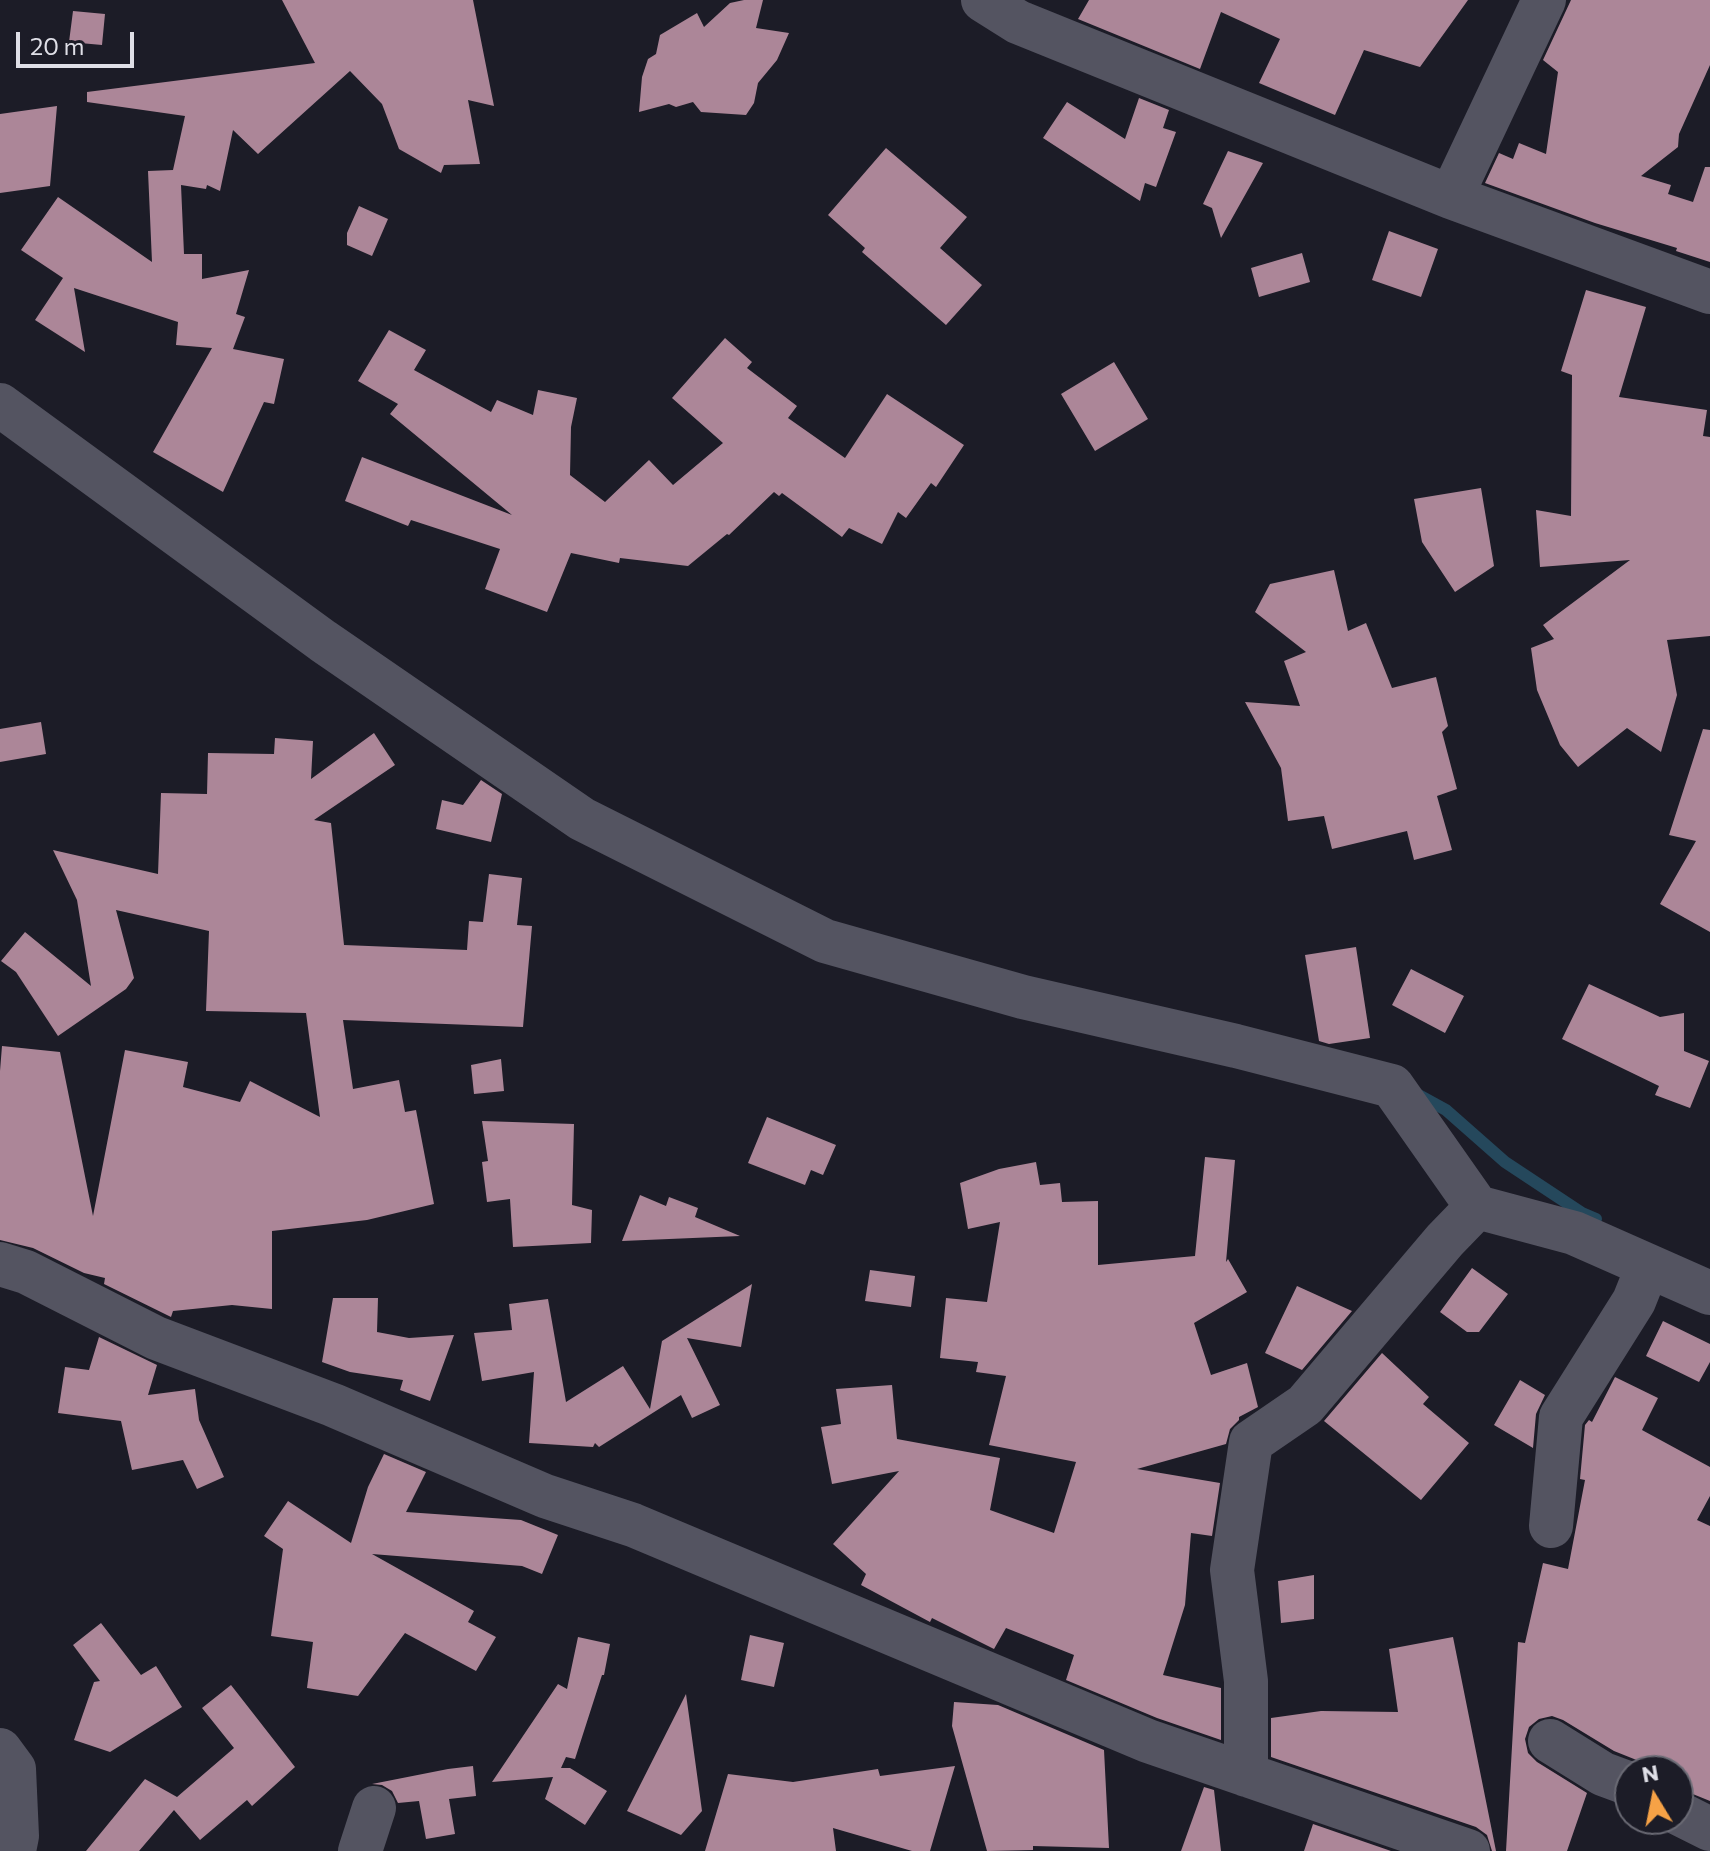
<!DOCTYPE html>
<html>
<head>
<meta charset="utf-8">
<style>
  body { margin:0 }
  #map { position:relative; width:1710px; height:1851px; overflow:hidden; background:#1c1c27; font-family:Commissioner,sans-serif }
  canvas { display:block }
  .north { position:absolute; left:1614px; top:1755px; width:80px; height:80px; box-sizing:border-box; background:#1c1c27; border:2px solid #6a6a74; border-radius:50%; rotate:350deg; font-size:22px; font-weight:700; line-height:32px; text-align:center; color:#dfdfe7 }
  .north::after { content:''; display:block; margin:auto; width:28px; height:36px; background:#f6a246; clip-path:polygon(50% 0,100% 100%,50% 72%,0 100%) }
  .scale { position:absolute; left:16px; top:32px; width:118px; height:36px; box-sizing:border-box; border:4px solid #dfdfe7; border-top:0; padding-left:10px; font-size:24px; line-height:28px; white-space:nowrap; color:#dfdfe7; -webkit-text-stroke:6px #1c1c27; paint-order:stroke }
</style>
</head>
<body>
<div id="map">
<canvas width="1710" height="1851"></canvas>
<div class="north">N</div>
<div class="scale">20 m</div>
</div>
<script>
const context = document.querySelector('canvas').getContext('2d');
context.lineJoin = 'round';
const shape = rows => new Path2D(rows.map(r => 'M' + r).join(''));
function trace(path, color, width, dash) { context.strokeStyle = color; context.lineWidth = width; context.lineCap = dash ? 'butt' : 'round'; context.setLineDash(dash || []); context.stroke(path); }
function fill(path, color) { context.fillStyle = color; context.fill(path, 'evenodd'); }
const stream = shape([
  [1415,1093,1446,1110,1505,1162,1582,1213,1596,1219]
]);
const building = shape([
  [282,0,473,0,494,106,468,100,480,164,444,165,441,173,399,149,382,104,350,71,258,154,233,130,220,191,207,185,206,189,181,185,184,254,202,254,202,279,249,270,236,314,245,317,233,349,284,359,274,404,264,402,223,492,153,452,212,348,176,345,178,322,74,288,85,352,35,320,63,278,21,250,58,197,152,262,148,171,173,170,185,116,87,102,87,92,315,63],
  [744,0,763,0,756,28,789,33,777,60,758,83,754,103,746,115,701,112,693,102,676,107,669,104,639,112,642,77,648,59,656,54,660,35,697,13,704,27,730,3],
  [1089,0,1468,0,1420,67,1364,50,1335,115,1259,83,1280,39,1221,12,1200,69,1078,19],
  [1571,0,1710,0,1710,65,1679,134,1678,147,1641,176,1671,185,1668,194,1693,202,1705,167,1710,167,1710,262,1676,251,1677,248,1595,223,1485,183,1499,153,1513,159,1519,143,1546,154,1558,72,1543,60],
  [73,11,105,14,102,45,69,42],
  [1139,98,1169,110,1163,128,1176,132,1156,187,1145,183,1140,201,1043,138,1067,102,1125,139],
  [57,106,50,186,0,193,0,114],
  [886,148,967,217,940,248,982,285,946,325,862,252,865,248,828,215],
  [1228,151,1263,163,1221,238,1212,208,1203,204],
  [359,206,388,219,372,256,347,245,347,233],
  [1389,231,1438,249,1421,297,1372,280],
  [1302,253,1310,282,1259,297,1251,268],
  [1586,290,1646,307,1619,397,1707,410,1703,436,1710,437,1710,636,1667,640,1677,695,1661,752,1627,728,1578,767,1560,745,1537,690,1531,648,1554,639,1543,625,1630,560,1540,567,1536,510,1571,516,1572,375,1561,371],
  [389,330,426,350,414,370,491,412,497,400,533,415,538,390,577,398,571,427,570,475,605,502,649,460,673,485,723,443,672,398,725,338,752,362,747,368,797,406,788,418,845,458,887,394,964,445,936,487,931,483,906,518,898,512,882,544,849,528,842,537,782,493,779,496,774,492,729,535,727,534,688,566,620,558,619,563,571,553,547,612,485,589,500,549,411,520,408,526,345,501,362,457,512,515,390,414,398,404,358,381],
  [1114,362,1148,419,1095,451,1061,394],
  [1481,488,1494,566,1455,592,1422,542,1414,499],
  [1334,570,1348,631,1366,623,1392,688,1436,677,1448,726,1442,732,1457,789,1437,796,1452,850,1414,860,1407,831,1332,849,1324,816,1288,821,1281,768,1245,702,1300,706,1284,661,1306,652,1255,612,1270,584],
  [41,722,46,754,0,762,0,729],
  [1703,729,1710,730,1710,932,1660,904,1696,841,1669,835],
  [374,733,395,765,314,820,331,823,344,945,467,950,469,921,483,922,489,874,522,878,517,925,532,926,523,1027,343,1020,353,1089,399,1080,405,1112,416,1110,434,1204,367,1220,272,1231,272,1309,232,1305,173,1311,171,1317,104,1284,105,1278,84,1273,33,1248,0,1240,0,1071,2,1046,60,1052,93,1216,125,1050,188,1062,183,1087,240,1102,250,1081,320,1117,306,1013,206,1011,209,931,116,910,134,978,126,989,58,1036,16,972,1,961,25,932,91,986,77,900,53,850,158,874,161,793,207,794,208,753,274,754,275,738,313,741,311,779],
  [481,780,502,794,491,842,436,829,442,800,463,805],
  [1356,947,1370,1038,1329,1044,1319,1041,1305,955],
  [1411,969,1464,996,1445,1033,1392,1005],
  [1589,984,1660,1017,1684,1013,1684,1051,1709,1061,1690,1108,1655,1095,1659,1086,1562,1039],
  [501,1059,504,1091,474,1094,471,1065],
  [767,1117,836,1145,823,1175,811,1170,805,1185,748,1163],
  [482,1121,574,1124,572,1205,592,1210,591,1243,513,1247,510,1199,487,1202,482,1162,488,1161],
  [1205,1157,1235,1160,1226,1262,1228,1259,1247,1292,1194,1323,1211,1375,1247,1363,1258,1407,1239,1417,1239,1420,1230,1429,1226,1444,1137,1469,1220,1483,1212,1536,1191,1533,1185,1605,1163,1675,1221,1688,1221,1740,1157,1718,1066,1680,1074,1655,1006,1628,994,1649,932,1618,930,1622,861,1585,866,1574,833,1544,899,1471,832,1484,821,1427,841,1424,836,1389,892,1385,897,1439,1000,1458,990,1510,1054,1533,1076,1462,989,1445,1006,1376,976,1372,978,1362,940,1358,946,1298,987,1302,1000,1222,968,1229,960,1183,999,1169,1036,1162,1040,1185,1060,1183,1062,1202,1098,1201,1098,1265,1195,1256],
  [640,1195,666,1206,669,1197,698,1208,695,1217,740,1236,622,1241],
  [1472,1268,1508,1294,1479,1332,1467,1332,1440,1312],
  [870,1270,915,1276,911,1307,865,1301],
  [752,1284,741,1347,687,1338,720,1405,692,1418,681,1395,599,1447,595,1443,593,1447,529,1443,534,1372,482,1381,474,1333,512,1330,509,1304,548,1299,566,1402,623,1366,650,1409,662,1341],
  [1297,1286,1352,1311,1302,1370,1265,1353],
  [333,1298,378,1298,377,1332,409,1338,454,1335,430,1401,400,1390,403,1380,350,1372,322,1362],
  [1663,1321,1710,1344,1710,1362,1699,1382,1646,1356],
  [99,1337,157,1365,148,1395,195,1389,199,1420,224,1477,197,1489,183,1460,132,1470,121,1421,58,1413,65,1367,89,1370],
  [1382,1353,1429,1397,1423,1404,1469,1443,1421,1500,1324,1421],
  [1615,1377,1658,1398,1642,1430,1710,1467,1710,1496,1697,1520,1710,1526,1710,1801,1678,1788,1678,1771,1651,1771,1639,1761,1614,1751,1563,1720,1552,1716,1539,1719,1529,1727,1525,1739,1528,1753,1537,1762,1587,1793,1567,1851,1506,1851,1518,1642,1525,1643,1543,1563,1568,1569,1585,1480,1580,1479,1585,1425,1589,1420,1592,1422],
  [1520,1380,1545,1395,1536,1414,1533,1448,1494,1425],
  [384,1454,426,1472,406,1512,521,1520,558,1535,542,1574,522,1566,372,1554,474,1611,468,1622,496,1637,476,1671,405,1633,358,1696,307,1688,313,1642,271,1636,283,1549,264,1536,288,1501,351,1543,368,1487],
  [1314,1575,1314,1619,1281,1623,1278,1581],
  [101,1623,141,1675,156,1666,182,1707,110,1752,74,1740,94,1682,100,1681,73,1645],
  [750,1635,784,1643,774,1687,741,1680],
  [578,1637,610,1644,604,1675,602,1675,575,1759,566,1757,561,1768,570,1768,607,1791,585,1825,545,1799,553,1777,492,1782,558,1684,567,1689],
  [1453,1637,1496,1851,1492,1851,1487,1835,1476,1827,1271,1757,1271,1718,1321,1711,1398,1712,1389,1649],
  [231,1685,295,1767,252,1806,247,1800,200,1840,174,1810,139,1851,86,1851,145,1779,177,1797,234,1748,202,1708],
  [686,1694,702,1811,681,1835,627,1811],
  [954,1702,998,1705,1104,1750,1109,1848,1033,1846,1033,1850,987,1851,952,1726],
  [473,1766,476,1796,449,1799,455,1834,426,1839,419,1801,398,1803,392,1791,382,1785,372,1784,448,1769],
  [955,1766,930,1851,912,1851,833,1828,836,1851,705,1851,728,1774,793,1782,878,1769,880,1776],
  [1204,1787,1214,1790,1221,1851,1181,1851],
  [1313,1824,1391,1851,1304,1851]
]);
const minor = shape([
  [983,0,1018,22,1451,197,1710,292],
  [1451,197,1544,0],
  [0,405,323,641,582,819,825,941,1023,997,1236,1046,1392,1086,1477,1207,1574,1233,1710,1293],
  [0,1264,26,1272,156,1338,333,1405,545,1496,633,1525,1148,1741,1468,1851],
  [1551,1526,1561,1417,1634,1301,1648,1266],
  [1550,1741,1603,1774,1630,1784],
  [0,1750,14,1769,17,1836,14,1851],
  [1246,1775,1246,1681,1232,1570,1251,1442,1305,1405,1445,1240,1477,1207],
  [1678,1813,1710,1829],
  [360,1851,374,1808]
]);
trace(stream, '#25485c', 12);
fill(building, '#ac8698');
trace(minor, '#545461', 44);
</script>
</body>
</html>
